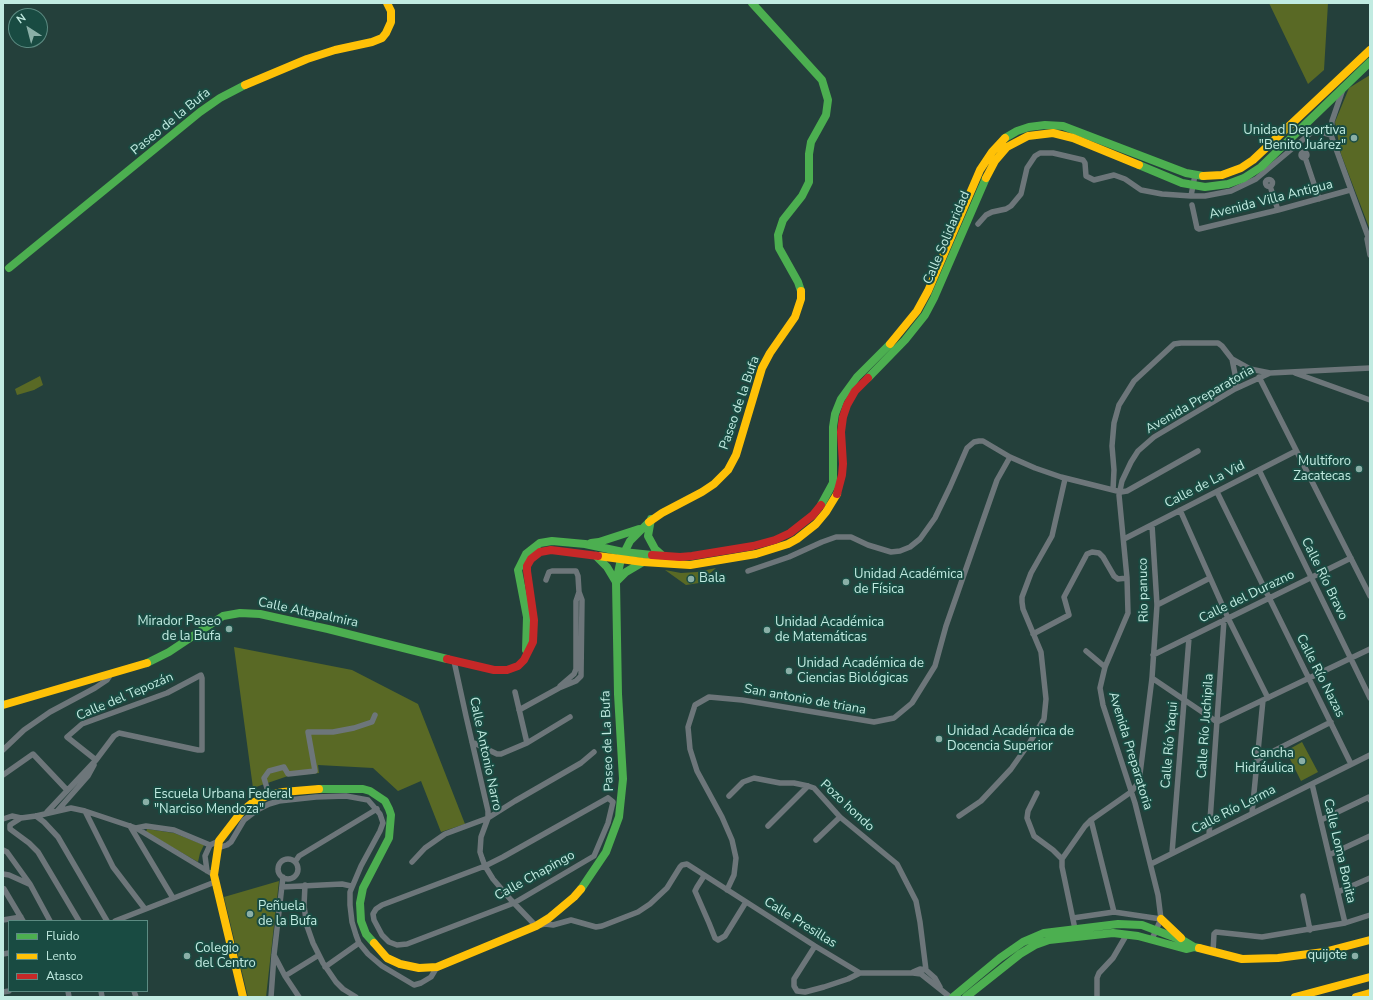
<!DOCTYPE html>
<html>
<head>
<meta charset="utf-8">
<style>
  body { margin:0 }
  #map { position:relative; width:1373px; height:1000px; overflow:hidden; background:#24403b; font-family:"Nunito Sans",sans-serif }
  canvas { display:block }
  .frame { position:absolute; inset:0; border:4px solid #c1ebe1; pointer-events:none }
  .legend { position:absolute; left:8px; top:920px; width:140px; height:72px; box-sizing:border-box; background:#194b42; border:1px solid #5c8b82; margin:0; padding:5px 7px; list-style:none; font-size:12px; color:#c1ebe1 }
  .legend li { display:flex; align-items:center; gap:8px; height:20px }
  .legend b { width:20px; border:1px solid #5c8b82 }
  .north { position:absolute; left:8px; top:8px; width:40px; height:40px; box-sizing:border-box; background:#194b42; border:1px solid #5c8b82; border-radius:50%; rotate:324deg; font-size:11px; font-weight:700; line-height:16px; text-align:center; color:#c1ebe1 }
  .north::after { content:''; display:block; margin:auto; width:14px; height:18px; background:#8aafa7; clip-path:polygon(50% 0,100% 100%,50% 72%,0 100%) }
</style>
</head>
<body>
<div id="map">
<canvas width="1373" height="1000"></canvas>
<div class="frame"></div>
<ul class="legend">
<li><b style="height:5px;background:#4caf50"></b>Fluido</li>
<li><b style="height:5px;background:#ffc107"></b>Lento</li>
<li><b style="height:5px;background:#c62828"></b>Atasco</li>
</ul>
<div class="north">N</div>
</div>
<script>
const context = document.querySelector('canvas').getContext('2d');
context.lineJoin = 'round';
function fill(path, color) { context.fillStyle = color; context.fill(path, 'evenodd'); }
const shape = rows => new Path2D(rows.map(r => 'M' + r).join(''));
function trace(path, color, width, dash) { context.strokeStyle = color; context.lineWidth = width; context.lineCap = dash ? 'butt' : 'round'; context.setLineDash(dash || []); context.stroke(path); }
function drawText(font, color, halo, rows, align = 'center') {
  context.font = font + ' "Nunito Sans",sans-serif'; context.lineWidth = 4; context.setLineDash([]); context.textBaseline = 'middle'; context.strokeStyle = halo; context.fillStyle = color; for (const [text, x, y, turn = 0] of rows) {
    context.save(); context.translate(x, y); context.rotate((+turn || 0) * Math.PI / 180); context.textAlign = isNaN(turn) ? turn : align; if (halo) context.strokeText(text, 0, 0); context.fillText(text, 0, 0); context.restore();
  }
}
const green = shape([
  [1269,3,1328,3,1324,70,1308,84],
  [1370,75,1370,230,1341,154,1335,122,1349,88],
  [40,376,43,385,34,390,17,395,15,389],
  [716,568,699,583,686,585,665,570,681,573,697,572],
  [234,647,352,670,418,704,465,824,441,832,421,781,398,791,373,768,318,765,319,773,288,776,253,788],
  [1302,742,1318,772,1301,781,1286,751],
  [147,829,174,833,204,845,200,853,198,862,146,832],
  [279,881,266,997,248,997,224,897]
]);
const street = shape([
  [1343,89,1332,121,1331,135,1370,242],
  '1301 155a3 3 0 1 1 6 0a3 3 0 1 1-6 0Z',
  [1305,157,1319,199],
  '1265.5 183a3.5 3.5 0 1 1 7 0a3.5 3.5 0 1 1-7 0Z',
  [1270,186,1278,210],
  [1191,196,1195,175],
  [1192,205,1197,228,1199,229,1278,210,1350,190],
  [978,224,986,215,992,212,1006,209,1011,206,1021,194,1027,168,1035,156,1040,153,1053,153,1083,160,1085,163,1086,176,1094,180,1114,175,1125,179,1141,190,1162,194,1191,196,1205,196,1231,191,1256,179,1312,132,1318,131,1331,135],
  [1367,239,1370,255],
  [1232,359,1236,379,1235,389],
  [1295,373,1370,400],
  [1259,377,1370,596],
  [1259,470,1370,698],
  [1113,490,1114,470,1112,446,1114,423,1119,405,1134,381,1174,344,1181,343,1218,343,1222,346,1232,359,1250,369,1270,373,1370,368],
  [1217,492,1351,764],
  [1180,510,1228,618,1268,698],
  [1124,539,1296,451],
  [748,571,789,557,822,542,836,537,851,537,868,545,891,552,900,551,910,547,920,539,935,518,950,487,967,448,974,442,979,441,983,441,1010,457,1035,468,1061,477,1121,492,1127,491,1198,451],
  [1157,605,1210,578],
  [1033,634,1069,615,1064,597,1087,554,1092,552,1099,553,1103,557,1114,576,1118,579,1127,578],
  [1086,651,1105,667],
  [1153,655,1351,558],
  [454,661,466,716,488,811,488,818,481,837,480,852,482,858,485,866,493,879,511,900,536,926,545,924,553,925,571,920,596,927,602,926,638,912,650,904,667,888,680,867,682,865,687,864,815,946,860,973,913,973,921,974,950,997],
  [1152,678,1217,722,1370,649],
  [560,686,574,674,576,669,576,601,579,592],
  [515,692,527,743],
  [519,710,559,688,576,681,581,676,582,600,579,592,578,576,576,571,552,571,549,572,546,580],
  [472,742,497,754,501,754,527,743,570,717],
  [3,750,24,730,50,712,95,688,107,680,111,674],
  [1258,759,1331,722],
  [3,775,33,754,67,790],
  [1312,784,1345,923],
  [1037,793,1028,811,1027,818,1034,836,1053,850,1062,859],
  [269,795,264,778,269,771,284,767,288,774,315,771,308,732,333,732,354,728,372,722,375,715],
  [729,796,743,782,754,778,780,783,794,783,808,786,814,788,840,817,897,864,916,901,920,922,926,970],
  [608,798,613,802,608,823,594,856,514,903,407,944,397,945,389,942,382,935,374,920,373,914,376,909,382,905,485,866,503,857,608,798],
  [58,810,88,776,94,765],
  [85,811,113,867,145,909],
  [47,812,96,760,114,736,119,733,198,750,202,750,202,678,201,675,167,693,82,724,67,737,96,760],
  [1252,813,1263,700],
  [36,816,44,822,58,837,107,921],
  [959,816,981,801,1011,769,1030,742,1044,719,1046,699,1041,652,1023,609,1022,602,1022,597,1031,573,1052,536,1065,479],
  [21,818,10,825,10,829,29,843,38,852,79,921],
  [3,819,12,816,21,818,36,816,71,808,85,811,136,828,214,875],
  [1091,820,1114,912],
  [1321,820,1369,797,1370,800],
  [130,826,173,898],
  [768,826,808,786],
  [136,828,146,826,174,830,210,845,219,841],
  [1209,835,1224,620],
  [816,840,840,817],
  [218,848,227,845,231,842,244,820,257,810,269,804,279,801,316,797,346,796,368,800,380,814,383,823,380,831,361,866,350,892,350,905,352,922,356,935,359,943,368,954,382,966,414,985,421,983,431,977,437,967],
  [3,850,7,852,30,884,50,921],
  [1172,853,1189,638],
  [1329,855,1370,836],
  [1062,859,1085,826,1091,820,1131,792,1139,782,1152,678,1157,605,1152,525],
  [1062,859,1062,867,1075,929],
  '278 869a10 10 0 1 1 20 0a10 10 0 1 1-20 0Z',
  [295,862,299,856,377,809],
  [412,862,425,848,445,834,488,818,515,801,581,763,594,752],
  [1151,864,1370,755],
  [207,871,205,856,210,845],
  [3,874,9,875,29,884],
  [704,876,697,887,695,891,709,923,715,938,718,940,725,936,746,902],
  [305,885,304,906,307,926,313,943,323,963,336,982,343,989,356,997],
  [282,887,342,884,351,886],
  [4,889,23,921],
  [727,890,734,875,736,858,732,840,722,817,697,771,690,749,688,727,695,705,709,697,742,700,874,722,894,718,912,703,935,666,946,626,997,480,1010,457],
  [1338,892,1370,878],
  [1303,896,1310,930],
  [1073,918,1114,912,1161,919],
  [3,920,21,917],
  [115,921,215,882],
  [1152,939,1161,919,1158,895,1135,803,1103,705,1100,688,1105,667,1128,613,1127,578,1119,495,1122,481,1131,462,1138,451,1154,437,1235,389,1270,373],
  [815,946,794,979,794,986,797,991,805,992,824,987,848,979,860,973],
  [1213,952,1214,934,1216,932,1262,937,1345,923,1370,915],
  [3,954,9,953],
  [274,955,285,976,299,997],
  [325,967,359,943],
  [913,972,920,969,926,970,935,978,940,987],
  [285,976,319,955],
  [68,991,69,997],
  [101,991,102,997],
  [134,991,136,997],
  [3,992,9,991],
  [271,997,274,955,283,877],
  [1097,997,1097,978,1099,973,1113,958,1127,934]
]);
const fast = shape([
  [752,3,822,80,828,100,826,115,811,142,809,154,809,182,802,196,783,220,778,235,779,248,798,282,801,291],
  [1005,138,1017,131,1029,127,1045,125,1063,126,1186,173,1203,176],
  [1139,165,1182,183,1205,187,1228,184,1244,178,1261,167,1370,62],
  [9,268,200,112,220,98,245,85],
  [868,378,905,340,925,315,934,298,986,178],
  [821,505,833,483,833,427,835,414,841,399,857,377,890,344],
  [651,519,648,536,655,549,663,556],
  [591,543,599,542,639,529],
  [596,556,607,567,616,582,626,572,643,562],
  [526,650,527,617,518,570,526,554,540,543,552,541,585,544,623,552,652,555],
  [147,663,169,652,223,616,240,613,260,614,328,629,447,659],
  [319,789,363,789,370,791,385,801,389,809,391,815,389,838,363,888,360,903,361,921,366,934,374,943],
  [581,889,606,852,619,817,623,779,618,694,616,582,621,559,630,541,649,522],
  [953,997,1000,958,1023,942,1044,933,1118,924,1142,925,1184,941,1194,947,1199,948],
  [966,997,1020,954,1035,945,1049,940,1113,933,1138,936,1186,949,1194,947]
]);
const slow = shape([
  [245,85,307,59,335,50,372,42,382,38,386,33,391,22,391,11,387,3],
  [1203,176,1222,175,1241,168,1253,160,1370,50],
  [986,178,995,161,1007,147,1028,136,1053,133,1073,138,1139,165],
  [890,344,917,311,928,291,980,170,992,152,1005,138],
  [649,522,662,513,702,492,714,484,728,470,736,455,762,368,770,353,795,317,801,299,801,291],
  [598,556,643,562,690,565,756,554,788,544,797,539,816,524,826,512,837,494],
  [3,705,147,663],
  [1161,919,1181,938],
  [374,943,387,958,400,964,419,968,437,967,536,926,549,918,574,897,581,889],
  [1199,948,1242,959,1278,958,1324,952,1370,940],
  [243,997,214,875,219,841,242,811,252,803,269,795,283,792,319,789],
  [1295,997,1370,977],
  [1356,997,1370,993]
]);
const jam = shape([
  [837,494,842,475,843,464,841,432,843,417,847,405,855,391,868,378],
  [652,555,680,557,692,556,753,546,775,540,790,533,813,515,821,505],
  [447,659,494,670,507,670,518,666,524,660,533,642,534,620,527,571,527,566,531,559,540,552,551,550,598,556]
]);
const markers = [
  [1354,138,4,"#8aafa7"],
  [1359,469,4,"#8aafa7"],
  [691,579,4,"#8aafa7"],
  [846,582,4,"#8aafa7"],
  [229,629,4,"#8aafa7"],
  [767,630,4,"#8aafa7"],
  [789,671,4,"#8aafa7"],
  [939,739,4,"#8aafa7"],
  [1302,761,4,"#8aafa7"],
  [146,802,4,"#8aafa7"],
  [250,914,4,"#8aafa7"],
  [187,956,4,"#8aafa7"],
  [1355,956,4,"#8aafa7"]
];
const streetNames = [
  ["Paseo de la Bufa",171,122,-39],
  ["Avenida Villa Antigua",1271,200,-14],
  ["Calle Solidaridad",947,238,-67],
  ["Avenida Preparatoria",1200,400,-30],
  ["Paseo de la Bufa",740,403,-71],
  ["Calle de La Vid",1205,485,-27],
  ["Calle Río Bravo",1324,579,64],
  ["Rio panuco",1144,590,-91],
  ["Calle del Durazno",1247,597,-26],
  ["Calle Altapalmira",308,613,12],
  ["Calle Río Nazas",1320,676,63],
  ["Calle del Tepozán",125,697,-23],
  ["San antonio de triana",805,700,10],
  ["Calle Río Juchipila",1206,726,-86],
  ["Paseo de La Bufa",608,741,-92],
  ["Calle Río Yaqui",1170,745,-85],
  ["Avenida Preparatoria",1130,751,73],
  ["Calle Antonio Narro",485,754,78],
  ["Pozo hondo",847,806,43],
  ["Calle Río Lerma",1234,810,-27],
  ["Calle Loma Bonita",1339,851,77],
  ["Calle Chapingo",535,876,-29],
  ["Calle Presillas",800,923,32]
];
const poiNames = [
  ["Unidad Deportiva",1346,131,"right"],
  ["\"Benito Juárez\"",1346,146,"right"],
  ["Multiforo",1351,462,"right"],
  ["Zacatecas",1351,477,"right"],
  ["Unidad Académica",854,575],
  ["de Física",854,590],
  ["Bala",699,579],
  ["Mirador Paseo",221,622,"right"],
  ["de la Bufa",221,637,"right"],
  ["Unidad Académica",775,623],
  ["de Matemáticas",775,638],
  ["Unidad Académica de",797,664],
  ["Ciencias Biológicas",797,679],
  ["Unidad Académica de",947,732],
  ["Docencia Superior",947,747],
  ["Cancha",1294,754,"right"],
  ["Hidráulica",1294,769,"right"],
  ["Escuela Urbana Federal",154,795],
  ["\"Narciso Mendoza\"",154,810],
  ["Peñuela",258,907],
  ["de la Bufa",258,922],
  ["Colegio",195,949],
  ["del Centro",195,964],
  ["quijote",1347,956,"right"]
];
fill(green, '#596925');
trace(street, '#6d767a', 5.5);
trace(fast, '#4caf50', 8);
trace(slow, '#ffc107', 8);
trace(jam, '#c62828', 8);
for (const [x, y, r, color] of markers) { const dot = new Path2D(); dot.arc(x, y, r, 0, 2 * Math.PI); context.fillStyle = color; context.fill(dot); trace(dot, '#194b42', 1.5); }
drawText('13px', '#c1ebe1', '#194b42', streetNames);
drawText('13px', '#c1ebe1', '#194b42', poiNames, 'left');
</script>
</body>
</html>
